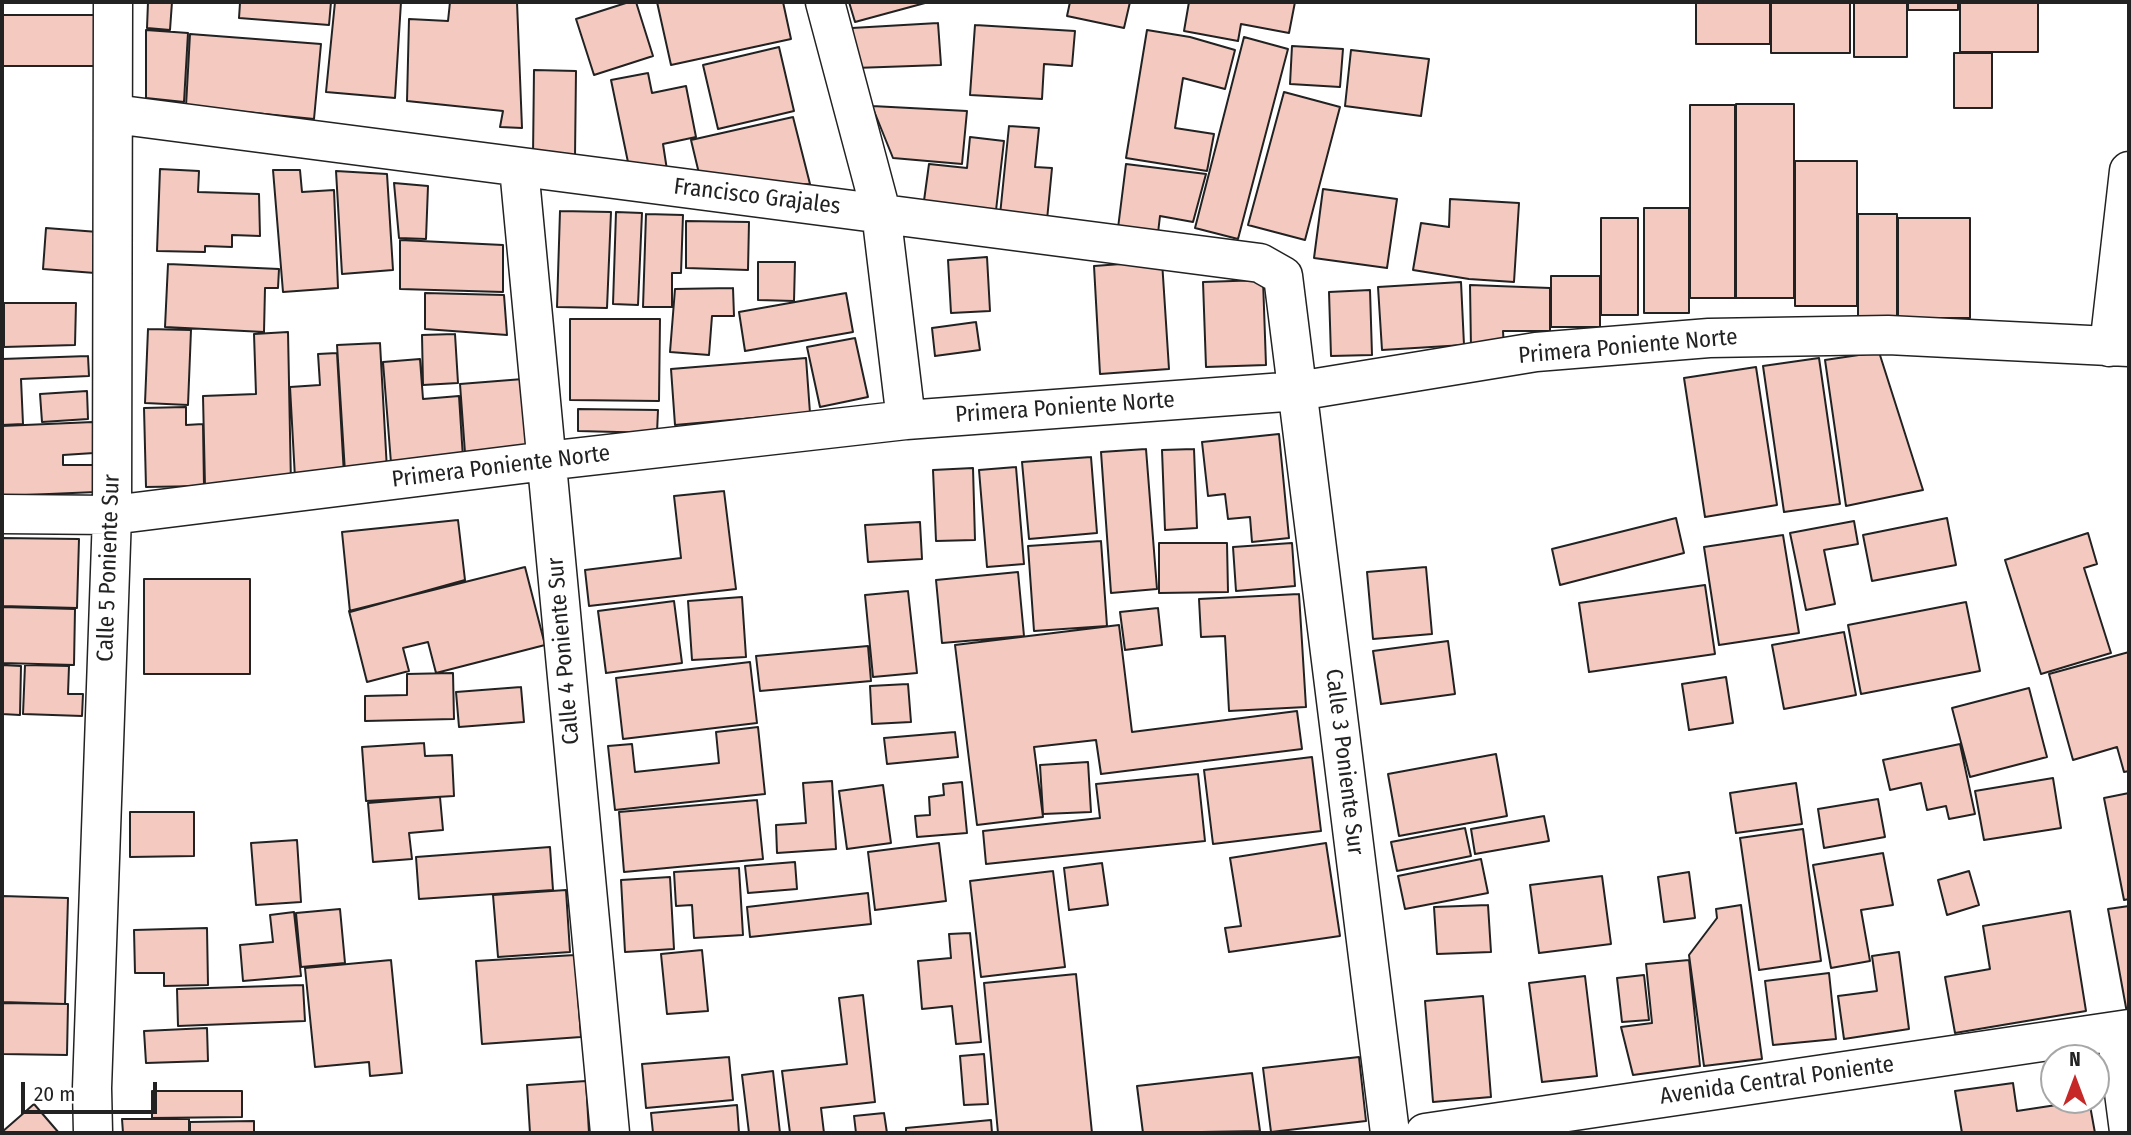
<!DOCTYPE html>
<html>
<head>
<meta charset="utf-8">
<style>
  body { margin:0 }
  #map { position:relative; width:2131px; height:1135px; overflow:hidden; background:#fff; font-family:"Fira Sans Condensed",sans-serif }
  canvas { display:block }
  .frame { position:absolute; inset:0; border:4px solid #222; pointer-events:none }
  .north { position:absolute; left:2040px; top:1044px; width:70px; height:70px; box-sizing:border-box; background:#fff; border:2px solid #a7a7a7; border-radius:50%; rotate:0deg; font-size:19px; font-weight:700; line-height:28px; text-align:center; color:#222 }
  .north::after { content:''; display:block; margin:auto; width:24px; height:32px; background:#c62828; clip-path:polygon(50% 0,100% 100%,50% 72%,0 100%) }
  .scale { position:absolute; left:21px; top:1082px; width:136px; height:32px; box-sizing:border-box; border:4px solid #222; border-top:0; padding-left:9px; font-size:21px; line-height:24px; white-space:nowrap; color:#222; -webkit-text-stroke:5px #fff; paint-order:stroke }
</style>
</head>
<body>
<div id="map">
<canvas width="2131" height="1135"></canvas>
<div class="frame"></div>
<div class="north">N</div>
<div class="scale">20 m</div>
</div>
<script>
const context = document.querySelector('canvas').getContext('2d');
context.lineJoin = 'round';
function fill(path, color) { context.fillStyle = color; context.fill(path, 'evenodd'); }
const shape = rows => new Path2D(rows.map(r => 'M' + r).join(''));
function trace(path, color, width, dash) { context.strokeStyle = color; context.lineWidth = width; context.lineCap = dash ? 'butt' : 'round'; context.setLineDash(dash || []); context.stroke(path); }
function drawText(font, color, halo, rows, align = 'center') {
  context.font = font + ' "Fira Sans Condensed",sans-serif'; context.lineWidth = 5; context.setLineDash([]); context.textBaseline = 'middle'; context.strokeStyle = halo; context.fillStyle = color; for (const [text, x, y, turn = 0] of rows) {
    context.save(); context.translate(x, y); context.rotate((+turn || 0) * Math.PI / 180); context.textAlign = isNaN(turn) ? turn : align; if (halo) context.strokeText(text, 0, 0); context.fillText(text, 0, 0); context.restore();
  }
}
const building = shape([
  [148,2,172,2,170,30,147,28,148,2],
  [228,2,331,2,329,25,239,18,240,3,228,2],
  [335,2,401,2,395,98,326,92,335,2],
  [450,2,517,2,522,128,500,127,503,111,407,101,409,19,448,21,450,2],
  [629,2,636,2,653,56,594,75,576,19,629,2],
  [657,2,783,2,791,39,671,65,657,2],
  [849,2,925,2,925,3,855,22,849,2],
  [1070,2,1130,2,1124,28,1067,16,1070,2],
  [1189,2,1295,2,1289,33,1241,24,1238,41,1184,31,1189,2],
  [1696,2,1770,2,1770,44,1696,44,1696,2],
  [1771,2,1850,2,1850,53,1771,53,1771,2],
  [1854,2,1907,2,1907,57,1854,57,1854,2],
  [1908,2,1958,2,1958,10,1908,10,1908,2],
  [1960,2,2038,2,2038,52,1960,52,1960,2],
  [2,15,96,15,95,66,2,66,2,15],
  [938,23,941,65,855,68,852,28,938,23],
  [975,25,1075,31,1072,66,1044,64,1042,99,970,95,975,25],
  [146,30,188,33,184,102,146,98,146,30],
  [1147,30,1190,37,1235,50,1225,89,1183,78,1175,128,1214,134,1207,171,1126,158,1147,30],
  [190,34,321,44,314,119,186,106,190,34],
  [1244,37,1288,49,1238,239,1195,228,1244,37],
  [1292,46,1343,49,1340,87,1290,84,1292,46],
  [779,47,794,111,718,129,703,65,779,47],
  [1351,50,1429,59,1421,116,1345,106,1351,50],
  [1954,53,1992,53,1992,108,1954,108,1954,53],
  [534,70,576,71,575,157,533,156,534,70],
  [648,73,652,93,686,86,696,137,663,144,667,170,629,167,611,80,648,73],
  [1284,92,1340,107,1305,240,1248,225,1284,92],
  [1736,104,1794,104,1794,298,1736,298,1736,104],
  [1690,105,1735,105,1735,298,1690,298,1690,105],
  [872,106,967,111,962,164,893,158,872,106],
  [793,117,810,184,702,186,691,140,793,117],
  [1009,126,1039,128,1035,167,1052,168,1047,220,1000,215,1009,126],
  [970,137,1004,141,995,219,923,208,929,164,967,168,970,137],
  [1795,161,1857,161,1857,306,1795,306,1795,161],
  [1126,164,1206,174,1193,222,1160,216,1158,233,1118,228,1126,164],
  [160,169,199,171,198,192,259,194,260,236,232,235,232,247,205,246,205,252,157,251,160,169],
  [273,170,300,170,302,192,334,190,338,288,283,292,273,170],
  [336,171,387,174,393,270,342,274,336,171],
  [394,183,428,186,426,239,399,238,394,183],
  [1323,189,1397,199,1387,268,1314,258,1323,189],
  [1450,199,1519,203,1514,282,1469,279,1413,270,1421,223,1449,227,1450,199],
  [1644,208,1689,208,1689,313,1644,313,1644,208],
  [560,211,611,212,607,308,557,307,560,211],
  [616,212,642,213,638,305,613,304,616,212],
  [646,214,683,215,681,273,672,273,672,307,643,307,646,214],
  [1858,214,1897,214,1897,322,1858,322,1858,214],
  [1601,218,1638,218,1638,315,1601,315,1601,218],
  [1898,218,1970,218,1970,318,1898,318,1898,218],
  [686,221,749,222,748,270,686,268,686,221],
  [46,228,98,232,95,273,43,269,46,228],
  [400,240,503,245,503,292,400,289,400,240],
  [987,257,990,311,951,313,948,260,987,257],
  [1162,261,1169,369,1100,374,1094,266,1162,261],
  [758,262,795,262,794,301,758,300,758,262],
  [168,264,279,269,278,288,265,288,264,332,165,327,168,264],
  [1551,276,1600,276,1600,327,1551,327,1551,276],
  [1263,280,1266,365,1206,367,1203,282,1263,280],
  [1461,282,1464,345,1382,350,1378,287,1461,282],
  [1470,285,1550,288,1550,331,1503,331,1504,349,1471,349,1470,285],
  [733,288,734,316,712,316,709,355,670,352,675,289,733,288],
  [1370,290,1372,355,1331,356,1329,292,1370,290],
  [425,293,504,295,507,335,425,329,425,293],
  [846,293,853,332,745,351,739,312,846,293],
  [4,303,76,303,75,345,4,347,4,303],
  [570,319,660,319,659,401,570,400,570,319],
  [976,322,980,350,935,356,932,328,976,322],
  [148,329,191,330,188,405,145,403,148,329],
  [288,332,291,485,205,487,203,396,256,394,254,334,288,332],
  [455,334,458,383,423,385,422,335,455,334],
  [855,338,868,397,820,407,807,347,855,338],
  [380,343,387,470,345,472,337,345,380,343],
  [1879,352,1923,490,1846,506,1825,360,1879,352],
  [337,353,344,475,295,478,290,387,320,385,318,354,337,353],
  [88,356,89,376,21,379,23,424,2,425,2,359,88,356],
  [806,358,810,413,675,425,671,369,806,358],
  [1819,358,1840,504,1784,512,1763,366,1819,358],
  [420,359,423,399,459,396,463,458,391,463,383,362,420,359],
  [1756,367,1777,505,1705,517,1684,378,1756,367],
  [523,379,528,448,465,453,460,384,523,379],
  [87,391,88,419,42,422,40,394,87,391],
  [186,407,186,425,203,424,204,486,146,487,144,408,186,407],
  [578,409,658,410,657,433,578,431,578,409],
  [93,422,94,453,63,455,63,465,95,465,96,492,2,496,2,426,93,422],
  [1279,434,1289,538,1252,542,1250,517,1228,519,1225,494,1208,496,1202,442,1279,434],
  [1146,449,1157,589,1111,593,1101,452,1146,449],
  [1194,449,1197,528,1165,530,1162,450,1194,449],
  [1091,457,1097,533,1029,539,1022,462,1091,457],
  [1016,467,1024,564,987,567,979,470,1016,467],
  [973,468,975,540,936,541,933,470,973,468],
  [724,491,736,589,589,606,585,570,681,558,674,496,724,491],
  [1676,518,1684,553,1560,585,1552,549,1676,518],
  [1947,518,1956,565,1872,581,1863,535,1947,518],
  [458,520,465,580,350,612,342,532,458,520],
  [1854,521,1858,544,1824,550,1835,604,1806,610,1790,533,1854,521],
  [920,522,922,559,868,562,865,525,920,522],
  [2088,533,2097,564,2084,568,2111,653,2041,674,2005,560,2088,533],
  [1783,535,1799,633,1719,645,1704,547,1783,535],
  [2,538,79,539,77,608,2,606,2,538],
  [1101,541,1107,626,1034,631,1028,546,1101,541],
  [1159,543,1227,543,1228,592,1159,593,1159,543],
  [1292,543,1295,586,1236,591,1233,547,1292,543],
  [525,567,545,645,436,673,428,642,403,648,409,671,367,682,349,611,525,567],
  [1426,567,1432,634,1373,639,1367,572,1426,567],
  [1018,572,1024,636,942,643,936,580,1018,572],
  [144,579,250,579,250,674,144,674,144,579],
  [1705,585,1715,654,1589,672,1579,603,1705,585],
  [908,591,917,673,873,677,865,595,908,591],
  [1299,594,1306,707,1229,711,1225,636,1201,637,1199,599,1299,594],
  [742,597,746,657,692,660,688,601,742,597],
  [674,601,682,663,606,673,598,611,674,601],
  [1966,602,1980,671,1861,694,1848,625,1966,602],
  [2,607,75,609,74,665,2,663,2,607],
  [1158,608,1162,645,1125,650,1120,612,1158,608],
  [1119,625,1132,732,1297,711,1302,749,1101,774,1096,740,1034,747,1043,817,977,825,955,645,1119,625],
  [1844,632,1856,695,1784,709,1772,645,1844,632],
  [1448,641,1455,694,1381,704,1373,651,1448,641],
  [868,646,871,681,760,691,756,656,868,646],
  [2129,652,2129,771,2124,772,2117,747,2073,760,2049,674,2129,652],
  [750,662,757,723,623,739,616,678,750,662],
  [2,665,21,666,20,715,2,714,2,665],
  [25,665,69,666,68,694,83,694,82,716,23,714,25,665],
  [453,673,454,719,365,721,365,696,407,695,407,674,453,673],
  [1726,677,1733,723,1689,730,1682,684,1726,677],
  [908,684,911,722,872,724,870,686,908,684],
  [521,687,524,722,459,727,456,692,521,687],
  [2029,688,2047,757,1970,777,1952,708,2029,688],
  [758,727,765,794,615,810,608,746,632,744,635,772,719,763,716,732,758,727],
  [955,732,958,757,887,764,884,738,955,732],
  [424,743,425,756,452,755,454,796,366,801,362,747,424,743],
  [1960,744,1975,814,1949,819,1946,806,1927,810,1921,783,1890,790,1883,760,1960,744],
  [1496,754,1507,816,1399,836,1388,774,1496,754],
  [1312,757,1321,831,1213,844,1204,770,1312,757],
  [1088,762,1091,812,1043,814,1040,765,1088,762],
  [1198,774,1205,841,986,864,983,831,1100,818,1096,784,1198,774],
  [2053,778,2061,828,1984,840,1975,791,2053,778],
  [832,781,836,849,777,853,776,825,806,823,803,783,832,781],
  [962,782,967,833,917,837,915,816,930,815,929,797,944,795,943,784,962,782],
  [1796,783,1802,824,1736,833,1730,793,1796,783],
  [883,785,891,843,847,849,839,791,883,785],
  [2129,793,2129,899,2124,900,2104,798,2129,793],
  [440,797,443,830,409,833,412,859,373,862,368,803,440,797],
  [1878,799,1885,837,1824,848,1818,809,1878,799],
  [757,800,763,859,624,872,619,812,757,800],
  [130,812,194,812,194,856,130,857,130,812],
  [1544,816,1549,841,1475,854,1471,829,1544,816],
  [1465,828,1471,856,1397,871,1391,842,1465,828],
  [1803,829,1821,961,1759,970,1740,838,1803,829],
  [297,840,301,902,256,905,251,843,297,840],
  [939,843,946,901,875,910,868,852,939,843],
  [1326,843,1340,936,1229,952,1225,928,1241,926,1230,858,1326,843],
  [550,847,553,890,419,899,416,857,550,847],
  [1883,853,1893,905,1861,910,1870,961,1831,968,1813,865,1883,853],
  [1481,859,1488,893,1405,909,1398,876,1481,859],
  [795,862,797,889,748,893,745,866,795,862],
  [1102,863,1108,905,1069,910,1064,868,1102,863],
  [739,868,743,935,694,938,692,905,676,906,674,872,739,868],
  [1053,871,1065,967,981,977,970,881,1053,871],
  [1969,871,1979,905,1947,915,1938,880,1969,871],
  [1689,872,1695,918,1664,922,1658,877,1689,872],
  [1602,876,1611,944,1539,953,1530,885,1602,876],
  [670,877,674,949,625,952,621,880,670,877],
  [566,890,570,952,498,957,493,895,566,890],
  [868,893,871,924,750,937,747,907,868,893],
  [2,896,68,898,65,1004,2,1002,2,896],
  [1488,905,1491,952,1437,954,1434,907,1488,905],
  [1741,905,1762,1059,1704,1066,1689,955,1717,918,1716,909,1741,905],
  [2129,906,2129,1012,2127,1013,2108,909,2129,906],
  [340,909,345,963,301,967,296,913,340,909],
  [2070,911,2086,1011,1955,1033,1945,977,1990,969,1983,926,2070,911],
  [294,912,301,976,243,981,240,945,273,942,270,915,294,912],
  [207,928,208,985,164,986,164,973,135,973,134,930,207,928],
  [970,933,981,1042,956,1044,952,1006,922,1009,918,961,951,958,949,934,970,933],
  [702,950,708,1011,667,1014,661,954,702,950],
  [1899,952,1909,1029,1844,1039,1838,996,1877,991,1872,956,1899,952],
  [575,955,581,1037,482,1044,476,961,575,955],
  [391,960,402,1073,370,1076,369,1062,315,1067,305,968,391,960],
  [1689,960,1700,1066,1633,1075,1621,1027,1652,1023,1646,964,1689,960],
  [1829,973,1836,1039,1773,1045,1765,981,1829,973],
  [1076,974,1092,1133,998,1133,984,983,1076,974],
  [1644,975,1649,1020,1622,1022,1617,978,1644,975],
  [1585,976,1597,1076,1542,1082,1529,983,1585,976],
  [303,985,305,1021,178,1026,177,989,303,985],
  [863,995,875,1102,821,1108,824,1133,790,1133,782,1071,847,1064,839,998,863,995],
  [1483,996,1491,1097,1433,1102,1425,1001,1483,996],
  [2,1003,68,1004,67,1055,2,1054,2,1003],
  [207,1028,208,1061,146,1063,144,1031,207,1028],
  [984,1054,988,1104,964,1105,960,1056,984,1054],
  [729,1057,733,1100,646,1108,642,1064,729,1057],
  [1359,1057,1366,1121,1271,1132,1263,1068,1359,1057],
  [773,1071,780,1133,749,1133,742,1075,773,1071],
  [1252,1073,1260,1131,1143,1133,1137,1086,1252,1073],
  [586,1081,589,1133,530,1133,527,1085,586,1081],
  [2013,1083,2017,1111,2089,1100,2095,1133,1962,1133,1955,1091,2013,1083],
  [152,1091,242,1091,242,1117,152,1118,152,1091],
  [34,1104,59,1133,2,1133,2,1132,34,1104],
  [737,1105,739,1133,653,1133,651,1113,737,1105],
  [884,1113,887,1133,856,1133,854,1116,884,1113],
  [122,1119,189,1119,189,1133,123,1133,122,1119],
  [991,1120,992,1133,906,1133,906,1128,991,1120],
  [254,1121,254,1133,190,1133,190,1122,254,1121]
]);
const minor = shape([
  [825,2,881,212,906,420],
  [114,114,1260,263,1283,276,1390,1133],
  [519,168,610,1133],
  [2109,347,2129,171],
  [2,514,112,515,546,461,906,420,1298,391,1536,352,1709,338,1888,335,2129,347],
  [2116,1031,2129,1131],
  [93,1133,92,1088,112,515,113,2],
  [1425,1133,2129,1029]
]);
const streetNames = [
  ["Francisco Grajales",757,197,7],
  ["Primera Poniente Norte",1628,347,-5],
  ["Primera Poniente Norte",1065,408,-4],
  ["Primera Poniente Norte",501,467,-7],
  ["Calle 5 Poniente Sur",109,568,-88],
  ["Calle 4 Poniente Sur",564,651,-95],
  ["Calle 3 Poniente Sur",1344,762,83],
  ["Avenida Central Poniente",1777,1081,-8]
];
fill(building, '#f3c9c0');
trace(building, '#222', 2);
trace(minor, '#222', 41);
trace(minor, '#fff', 38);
drawText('23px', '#222', '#fff', streetNames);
</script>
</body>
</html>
